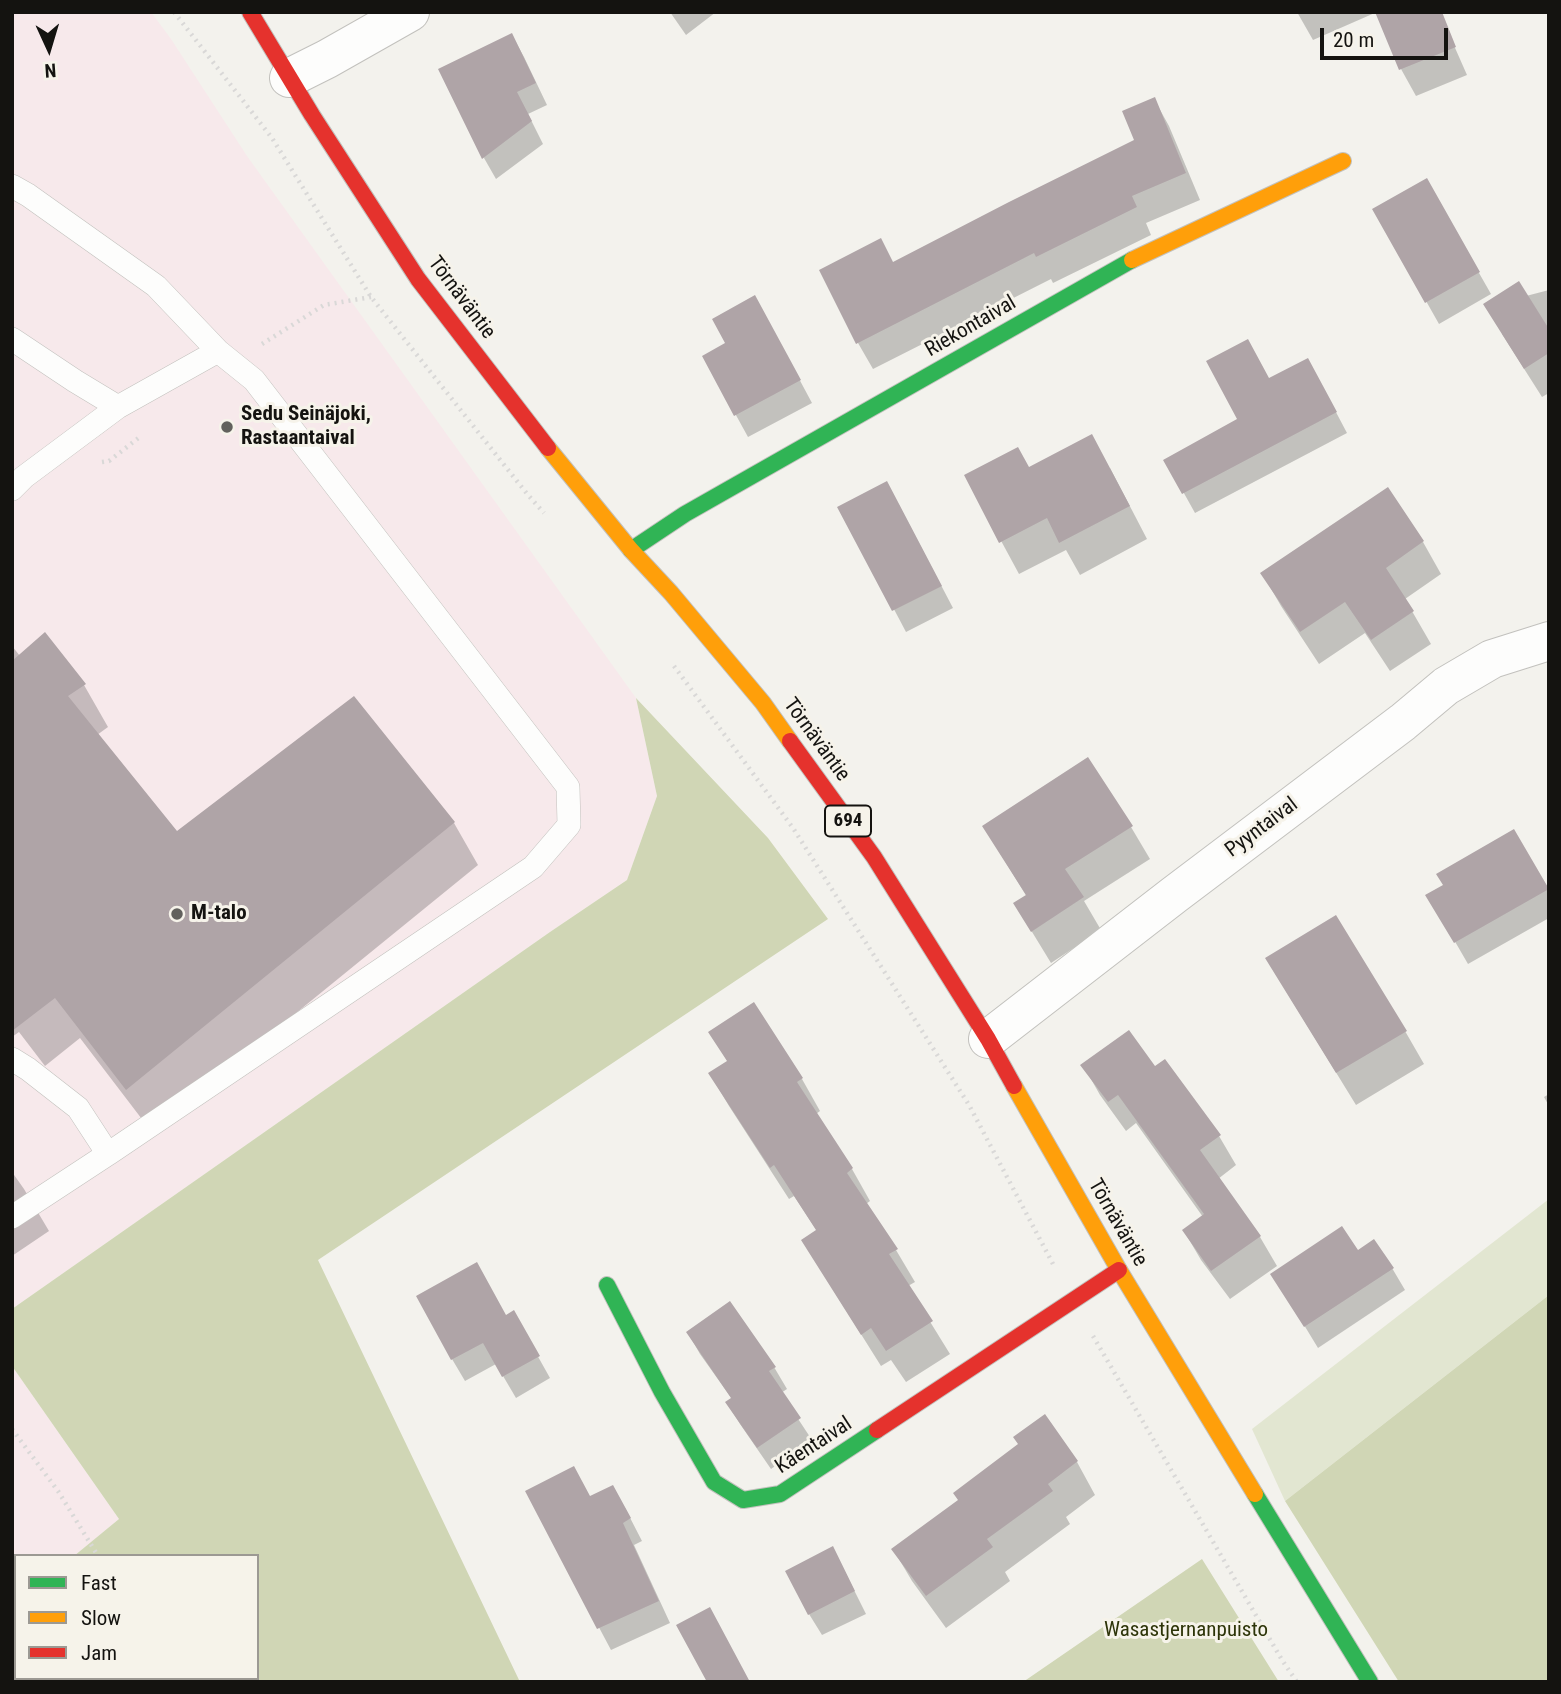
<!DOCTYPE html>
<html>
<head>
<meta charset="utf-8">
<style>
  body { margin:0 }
  #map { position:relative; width:1561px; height:1694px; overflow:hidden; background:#f3f2ed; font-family:"Roboto Condensed",sans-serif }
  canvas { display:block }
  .frame { position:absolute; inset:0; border:14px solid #141310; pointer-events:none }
  .legend { position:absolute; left:14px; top:1554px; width:245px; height:126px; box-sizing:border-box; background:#f6f3ea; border:2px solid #9c9993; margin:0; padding:9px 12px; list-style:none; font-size:21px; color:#141310 }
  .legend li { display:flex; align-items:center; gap:14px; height:35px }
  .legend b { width:35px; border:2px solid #9c9993 }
  .north { position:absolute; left:14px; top:14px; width:70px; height:70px; -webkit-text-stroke:5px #f6f3ea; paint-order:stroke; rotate:176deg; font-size:19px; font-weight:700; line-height:28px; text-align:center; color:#141310 }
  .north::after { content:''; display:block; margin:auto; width:24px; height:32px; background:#141310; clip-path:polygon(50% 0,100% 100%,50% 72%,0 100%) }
  .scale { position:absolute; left:1320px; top:28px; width:128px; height:32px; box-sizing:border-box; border:4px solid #141310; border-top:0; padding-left:9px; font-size:21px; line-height:24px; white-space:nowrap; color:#141310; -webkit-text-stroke:5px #f6f3ea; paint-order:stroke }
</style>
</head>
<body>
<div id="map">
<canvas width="1561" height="1694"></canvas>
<div class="frame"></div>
<ul class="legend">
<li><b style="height:9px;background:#30b455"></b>Fast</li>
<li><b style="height:9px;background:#ff9f0a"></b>Slow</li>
<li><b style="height:9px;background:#e5322d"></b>Jam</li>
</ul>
<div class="north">N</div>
<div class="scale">20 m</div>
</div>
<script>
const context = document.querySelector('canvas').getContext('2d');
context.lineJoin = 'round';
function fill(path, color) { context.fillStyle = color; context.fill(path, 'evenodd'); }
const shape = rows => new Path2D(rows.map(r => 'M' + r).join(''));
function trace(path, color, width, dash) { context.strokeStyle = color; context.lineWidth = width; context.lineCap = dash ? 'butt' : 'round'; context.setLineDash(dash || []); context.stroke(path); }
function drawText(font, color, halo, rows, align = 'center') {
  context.font = font + ' "Roboto Condensed",sans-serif'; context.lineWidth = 6; context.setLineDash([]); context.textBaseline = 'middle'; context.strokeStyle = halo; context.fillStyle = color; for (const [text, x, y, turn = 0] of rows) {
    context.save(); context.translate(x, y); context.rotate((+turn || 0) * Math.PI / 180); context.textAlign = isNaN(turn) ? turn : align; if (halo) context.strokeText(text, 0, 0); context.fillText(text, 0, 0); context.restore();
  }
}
const education = shape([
  [12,12,151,12,171,39,247,156,636,698,657,796,627,880,550,932,12,1309],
  [12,1366,119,1519,74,1556,16,1556,16,1604,12,1607]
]);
const green = shape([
  [1549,1199,1549,1295,1285,1501,1252,1429]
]);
const forest = shape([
  [636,698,768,838,828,919,318,1260,520,1682,12,1682,12,1607,16,1604,16,1678,257,1678,257,1556,74,1556,119,1519,12,1366,12,1309,550,932,627,880,657,796],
  [1549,1295,1549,1682,1399,1682,1285,1501],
  [1202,1559,1279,1682,1023,1682]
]);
const shadow = shape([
  [670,12,716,12,686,35],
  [1297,12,1431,12,1452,41,1467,75,1416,96,1401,69,1377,12,1313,40],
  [512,35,524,57,547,105,528,114,543,144,496,179,484,158],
  [1154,99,1169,126,1200,200,1146,223,1151,235,1053,283,1051,279,873,369,858,343,894,264,1136,141],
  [1426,180,1491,294,1439,324,1374,209],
  [1549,290,1549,393,1542,397,1502,334,1526,296],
  [767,319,812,403,748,437,704,357],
  [1269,380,1319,380,1347,433,1195,513,1166,461,1240,420],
  [1110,468,1147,539,1080,575,1066,550,1019,574,966,476,1029,469],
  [1388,490,1423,542,1441,574,1405,599,1431,644,1390,671,1365,633,1319,664,1281,606,1262,573],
  [899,505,953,608,906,632,840,507],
  [45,635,84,685,108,727,97,735,177,833,353,699,454,823,478,865,151,1131,80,1038,45,1066,19,1032,12,1037,12,646,20,656],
  [984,827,1131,827,1150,859,1084,901,1101,930,1051,963,1015,904,1027,897],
  [1514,831,1549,892,1549,918,1468,964,1428,895,1445,886],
  [1286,991,1405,1031,1424,1064,1356,1105],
  [753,1005,802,1079,820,1111,816,1114,852,1169,870,1201,866,1204,896,1250,915,1282,908,1286,950,1354,906,1382,891,1360,881,1366,822,1272,817,1231,794,1196,789,1199,729,1106,710,1074,728,1062,711,1033],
  [1083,1065,1219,1136,1236,1165,1218,1179,1260,1237,1277,1266,1230,1299,1201,1260,1184,1231,1203,1217,1136,1123,1126,1131,1100,1095],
  [1549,1094,1549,1106,1544,1097],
  [12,1172,24,1189,49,1231,12,1256],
  [1358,1252,1392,1268,1405,1290,1318,1348,1273,1274],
  [513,1312,550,1378,516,1398,496,1364,465,1381,452,1359],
  [688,1333,774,1367,787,1389,781,1393,812,1440,771,1469,740,1424,727,1403,732,1399,700,1354],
  [1045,1416,1077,1462,1095,1495,1066,1517,1070,1524,1005,1572,1010,1581,946,1628,912,1581,893,1549,959,1501,1020,1445],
  [527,1492,590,1498,625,1508,642,1541,634,1545,670,1623,611,1650],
  [844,1570,866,1614,822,1635,809,1614]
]);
const building = shape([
  [1375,12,1442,12,1456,47,1399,70],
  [512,33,536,83,517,92,532,121,482,159,438,69],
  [1155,97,1186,173,1132,196,1137,207,1036,257,1034,253,856,344,819,270,881,238,893,262,1009,202,1134,140,1122,111],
  [1427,178,1480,272,1425,303,1372,209],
  [1519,281,1549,329,1549,353,1524,369,1483,304],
  [755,295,801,380,734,416,702,356,725,343,712,319],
  [1248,339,1269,378,1308,358,1337,412,1182,494,1163,460,1237,419,1206,361],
  [1092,434,1130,506,1059,543,1047,518,999,543,964,475,1018,447,1029,467],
  [887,481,942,586,892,611,837,507],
  [1388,487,1424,541,1386,568,1414,611,1371,640,1345,602,1300,632,1260,573],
  [45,632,86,684,68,696,177,831,354,696,455,822,126,1090,55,998,12,1031,12,661],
  [1088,757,1133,826,1065,869,1084,897,1031,932,1013,903,1026,895,982,826],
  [1514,829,1549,889,1454,943,1425,895,1443,885,1436,874],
  [1336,915,1407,1031,1336,1073,1265,958],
  [754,1002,803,1078,797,1082,853,1168,847,1173,898,1249,889,1254,933,1321,886,1351,871,1328,861,1335,801,1240,816,1230,774,1165,770,1168,708,1073,727,1061,708,1032],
  [1129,1030,1155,1066,1165,1059,1221,1135,1200,1150,1261,1236,1211,1271,1182,1230,1204,1214,1118,1095,1108,1102,1080,1065],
  [1342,1226,1358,1250,1374,1239,1394,1268,1304,1327,1270,1274],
  [477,1262,506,1315,514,1310,540,1356,502,1377,483,1343,451,1360,416,1296],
  [730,1301,776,1367,769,1371,801,1418,757,1448,725,1402,731,1398,686,1332],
  [1045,1414,1078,1461,1048,1484,1053,1491,987,1539,993,1547,926,1596,891,1549,958,1500,953,1493,1018,1444,1013,1437],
  [574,1466,590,1496,613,1485,631,1518,623,1523,659,1601,597,1629,525,1491],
  [833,1546,855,1591,808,1615,785,1571],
  [710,1607,750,1682,707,1682,676,1625]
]);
const path = shape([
  [174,12,272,138,371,297,528,495,544,513],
  [262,344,324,305,371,297],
  [102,462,109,461,141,436],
  [674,666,793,828,969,1105,1053,1264],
  [1093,1336,1282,1660,1297,1682],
  [12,1429,58,1491,98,1556],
  [156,1678,158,1682]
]);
const lane = shape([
  [12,186,28,195,156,286,218,351,118,407,75,381,12,339],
  [12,489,24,477,118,407],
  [12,1059,28,1069,78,1108,108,1154,12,1217],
  [108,1154,533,867,569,825,568,787,254,380,218,351]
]);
const street = shape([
  [289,78,327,59,410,12],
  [988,1039,1174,895,1403,722,1446,686,1492,659,1549,641]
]);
const fast = shape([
  [631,550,685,514,1132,260],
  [607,1285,662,1392,714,1482,743,1500,780,1494,877,1430],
  [1255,1494,1370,1682]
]);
const slow = shape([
  [1132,260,1343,161],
  [548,448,631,550,671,593,763,703,790,741],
  [1014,1086,1119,1270,1255,1494]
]);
const jam = shape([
  [250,12,312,115,418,279,548,448],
  [790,741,874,857,988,1039,1014,1086],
  [877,1430,1119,1270]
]);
const markers = [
  [227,427,7,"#62615d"],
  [177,914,7,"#62615d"]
];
const shields = [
  [848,821,46]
];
const shieldNames = [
  ["694",848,821]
];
const streetNames = [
  ["Törnäväntie",461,298,53],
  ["Riekontaival",971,327,-30],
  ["Törnäväntie",816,740,54],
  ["Pyyntaival",1262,828,-37],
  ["Törnäväntie",1117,1223,60],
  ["Käentaival",814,1446,-33]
];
const poiNames = [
  ["Sedu Seinäjoki,",241,415],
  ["Rastaantaival",241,439],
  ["M-talo",191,914]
];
const parkNames = [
  ["Wasastjernanpuisto",1186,1631]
];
fill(education, '#f7e9eb');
fill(green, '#e2e6d1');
fill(forest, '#d0d6b5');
fill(shadow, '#0003');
fill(building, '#afa4a7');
trace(lane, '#c2c1bd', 24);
trace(street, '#c2c1bd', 40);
trace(fast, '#c2c1bd', 18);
trace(slow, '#c2c1bd', 18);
trace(jam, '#c2c1bd', 18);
trace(path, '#d9d8d7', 4.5, [2, 5]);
trace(lane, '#fdfdfc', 23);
trace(street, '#fdfdfc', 38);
trace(fast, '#30b455', 16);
trace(slow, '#ff9f0a', 16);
trace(jam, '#e5322d', 16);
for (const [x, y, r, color] of markers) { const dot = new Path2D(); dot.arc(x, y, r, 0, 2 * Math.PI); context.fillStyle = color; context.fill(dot); trace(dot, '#f6f3ea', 2.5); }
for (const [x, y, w] of shields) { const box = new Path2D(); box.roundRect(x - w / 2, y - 15.5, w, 31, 5); context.fillStyle = '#f6f3ea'; context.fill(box); trace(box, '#141310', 2); }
drawText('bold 19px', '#141310', null, shieldNames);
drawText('21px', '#141310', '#f6f3ea', streetNames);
drawText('bold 21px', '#141310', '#f6f3ea', poiNames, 'left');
drawText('21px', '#2d3408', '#f6f3ea', parkNames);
</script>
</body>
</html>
